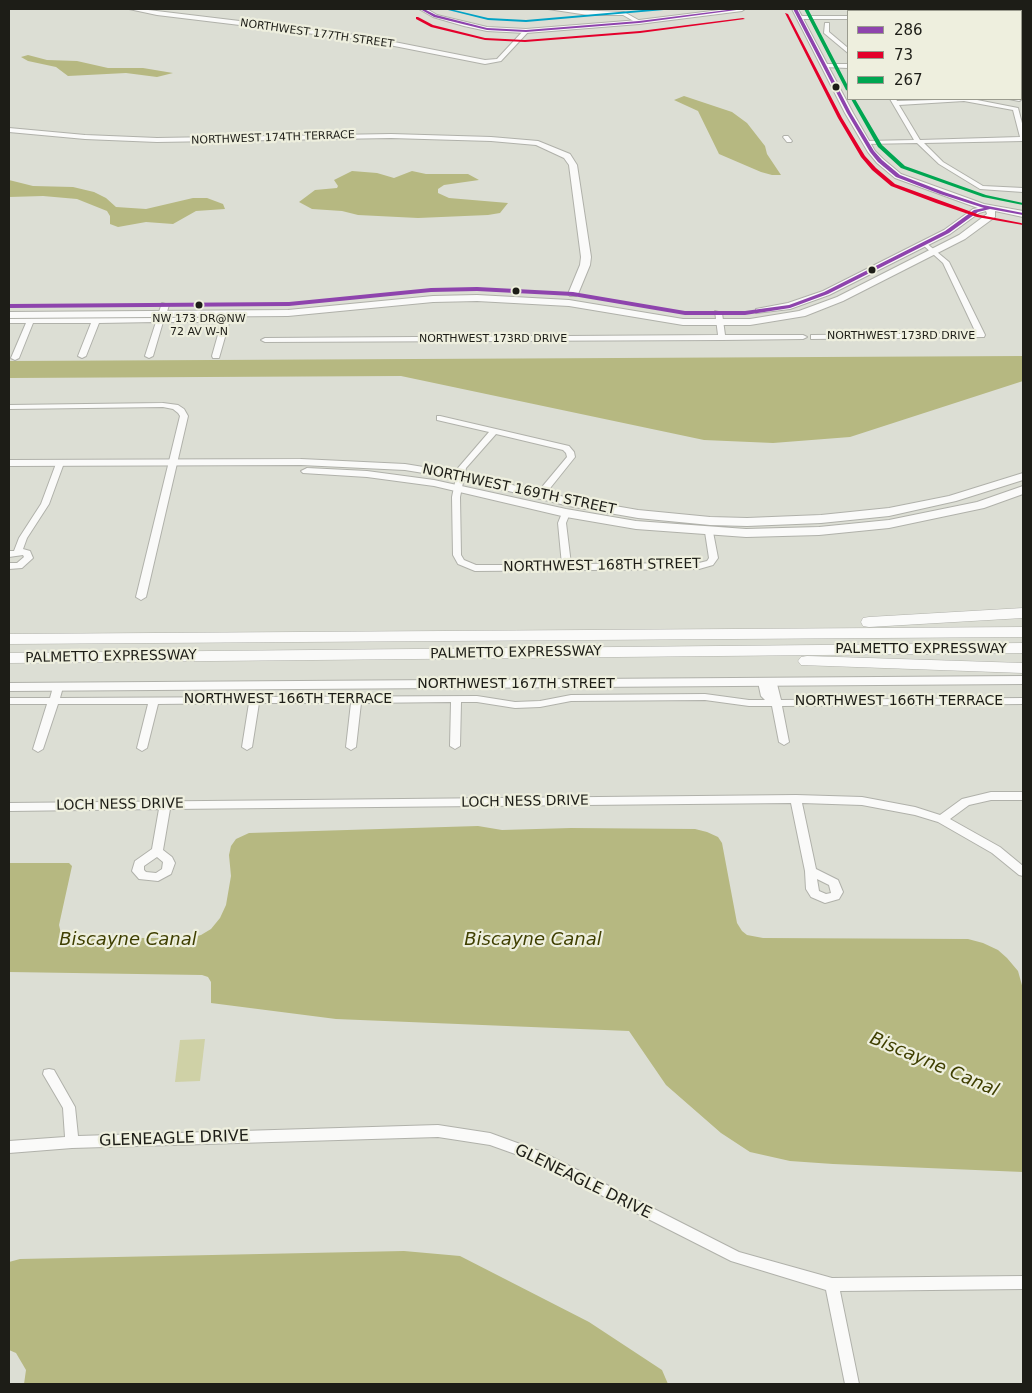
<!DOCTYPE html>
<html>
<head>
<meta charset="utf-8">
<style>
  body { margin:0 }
  #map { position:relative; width:1032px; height:1393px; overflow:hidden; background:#dcded4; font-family:"DejaVu Sans",sans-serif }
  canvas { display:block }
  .frame { position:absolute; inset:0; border:10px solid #1d1d17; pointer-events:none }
  .legend { position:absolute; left:847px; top:10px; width:175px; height:90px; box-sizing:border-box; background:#eeefde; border:1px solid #9a9b8e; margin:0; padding:6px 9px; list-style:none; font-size:15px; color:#1d1d17 }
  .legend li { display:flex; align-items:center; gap:10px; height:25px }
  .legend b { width:25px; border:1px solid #9a9b8e }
</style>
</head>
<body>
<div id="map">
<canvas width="1032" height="1393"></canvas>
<div class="frame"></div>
<ul class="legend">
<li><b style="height:6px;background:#8e44ad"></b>286</li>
<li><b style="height:6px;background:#e4002b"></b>73</li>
<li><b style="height:6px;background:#00a651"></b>267</li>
</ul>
</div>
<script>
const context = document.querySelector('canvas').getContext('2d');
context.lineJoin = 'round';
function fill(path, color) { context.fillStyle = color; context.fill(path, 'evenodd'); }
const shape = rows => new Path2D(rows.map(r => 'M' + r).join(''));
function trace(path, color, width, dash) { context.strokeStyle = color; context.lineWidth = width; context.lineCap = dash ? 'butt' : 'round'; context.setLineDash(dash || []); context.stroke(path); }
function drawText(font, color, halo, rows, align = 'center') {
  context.font = font + ' "DejaVu Sans",sans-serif'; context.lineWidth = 4.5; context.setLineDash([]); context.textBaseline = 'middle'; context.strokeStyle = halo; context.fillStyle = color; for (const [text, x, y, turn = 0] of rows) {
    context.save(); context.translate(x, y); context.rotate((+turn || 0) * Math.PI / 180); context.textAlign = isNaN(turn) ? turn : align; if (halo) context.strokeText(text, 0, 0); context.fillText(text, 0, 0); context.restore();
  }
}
const green = shape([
  [205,1039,200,1081,175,1082,180,1040]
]);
const water = shape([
  [28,55,47,60,77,61,108,68,143,68,173,73,157,77,126,73,68,76,56,67,28,61,21,57],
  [684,96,732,112,747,123,765,146,767,154,781,175,772,175,761,172,719,154,698,111,674,100],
  [352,171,377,173,394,178,412,171,426,174,468,174,479,180,444,185,438,189,438,193,449,198,508,203,500,213,488,215,418,218,358,215,342,211,312,209,299,202,315,190,337,188,338,186,334,180],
  [9,180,33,186,73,187,94,192,106,198,116,207,146,209,193,198,207,198,223,204,225,209,196,211,173,224,146,222,118,227,110,224,110,216,107,211,77,199,43,196,9,197],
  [1023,356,1023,381,850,437,773,443,704,440,401,376,9,378,9,361],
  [478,826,502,830,571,828,695,829,707,832,718,837,722,843,737,923,742,931,747,935,763,938,968,939,983,943,998,950,1007,958,1018,971,1023,989,1023,1172,833,1164,790,1161,750,1152,721,1133,666,1085,629,1031,336,1019,211,1003,211,982,208,977,202,975,9,972,9,863,69,863,72,866,59,925,62,938,190,938,201,935,211,929,220,918,226,905,231,876,229,855,231,846,236,839,249,833],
  [404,1251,460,1256,589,1322,662,1370,668,1384,24,1384,26,1370,16,1353,9,1350,9,1262,20,1259]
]);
const street = shape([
  [129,9,140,9,364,36,485,60,497,59,524,30,529,31,501,61,485,64,364,40,157,15,129,9],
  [548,9,624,12,642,22,637,23,623,15,588,15,548,9],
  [962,9,968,9,970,11,964,11,962,9],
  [801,16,848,16,848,19,799,19,801,16],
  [1023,21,1023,24,1021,24,1021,22,1023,21],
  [825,23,829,23,829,32,848,48,848,53,824,33,825,23],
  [826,64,848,64,848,68,824,67,823,66,826,64],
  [1023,68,1023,94,1021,93,1021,69,1023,68],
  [1021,98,1021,100,1019,101,1009,99,1021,98],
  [890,99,896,99,897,101,972,99,1018,108,1023,127,1023,141,924,143,943,162,983,186,1023,188,1023,192,980,189,939,164,917,143,864,144,864,142,866,141,914,140,890,99],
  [964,101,1013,110,1020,137,920,140,899,105,964,101],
  [784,136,788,136,792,141,791,142,787,142,783,137,784,136],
  [925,242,949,262,985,335,984,337,811,339,811,335,814,335,976,333,943,263,923,245,923,243,925,242],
  [162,303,169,305,165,318,214,318,228,321,229,323,219,358,213,358,212,356,221,324,214,322,163,322,153,356,149,358,145,356,156,322,99,323,86,356,82,358,78,356,91,323,33,323,19,358,15,360,11,358,26,323,9,323,9,319,157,318,162,303],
  [715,311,722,313,725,335,803,335,807,337,803,339,722,340,265,342,261,340,265,338,718,335,715,311],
  [163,403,178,405,184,409,188,416,146,597,141,600,136,597,180,416,178,413,173,409,163,407,9,409,9,405,163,403],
  [437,416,440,416,569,446,574,452,575,457,543,497,537,497,536,495,537,493,567,457,566,453,563,450,496,434,466,468,460,497,461,555,464,560,476,565,562,565,558,523,562,513,566,510,570,513,566,523,571,564,699,563,707,561,709,558,705,532,709,529,713,532,718,558,713,565,699,569,475,571,458,564,453,555,452,497,458,468,489,432,437,420,437,416],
  [57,461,60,461,64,463,49,504,27,538,23,549,30,551,33,558,22,568,9,569,9,563,17,563,24,557,23,555,9,557,9,551,14,551,19,538,41,504,57,461],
  [763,679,766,680,769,685,770,680,776,680,781,700,1023,698,1023,704,782,706,789,742,784,745,779,742,772,706,749,706,705,700,571,701,540,707,515,708,477,702,461,702,460,746,455,749,450,746,451,702,361,703,356,747,351,750,346,747,351,703,259,703,252,747,247,750,242,747,249,703,158,704,147,748,142,751,137,748,148,704,58,704,43,749,38,752,33,749,47,704,9,704,9,698,50,698,53,687,58,684,63,687,60,698,477,696,515,702,540,701,571,695,705,694,749,700,765,700,761,696,758,682,763,679],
  [991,792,1023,792,1023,800,991,800,969,805,950,819,1000,847,1023,866,1023,876,1019,875,992,853,938,822,915,815,862,805,802,803,816,869,838,880,843,892,839,899,825,903,811,897,806,889,805,871,791,803,170,809,163,850,172,857,175,863,171,874,158,881,139,879,132,871,135,861,152,849,159,809,9,811,9,803,796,795,862,797,915,807,940,815,962,799,991,792],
  [157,857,163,862,162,869,156,873,146,872,144,870,144,866,157,857],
  [817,879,829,885,831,893,826,894,819,891,817,879],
  [49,1069,54,1070,75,1107,78,1136,438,1125,490,1133,542,1152,739,1252,832,1278,1023,1276,1023,1289,840,1291,859,1384,845,1384,826,1290,731,1261,532,1160,490,1145,438,1137,72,1148,9,1153,9,1141,65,1137,63,1108,43,1074,44,1070,49,1069]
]);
const secondary = shape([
  [419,9,427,9,437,15,487,27,526,29,639,20,728,9,745,9,742,11,639,24,526,33,487,31,464,26,433,17,419,9],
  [792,9,798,9,853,113,875,151,883,159,901,174,984,204,1023,211,1023,217,995,211,995,217,965,239,843,301,805,316,750,325,683,325,569,306,477,301,433,302,288,316,9,318,9,312,288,310,433,296,477,295,569,300,683,319,750,319,799,311,837,297,959,235,987,214,986,211,979,213,950,234,829,295,790,309,756,313,756,309,788,303,823,291,944,230,973,209,978,208,895,178,877,163,868,152,845,113,792,9],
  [9,128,85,135,157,138,391,134,491,137,538,141,570,154,577,165,591,257,590,265,578,294,576,296,570,296,568,294,580,265,581,257,569,165,564,158,536,145,491,141,391,138,157,142,85,139,9,132,9,128],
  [301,459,405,464,460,473,569,498,638,510,710,517,747,518,821,515,889,508,949,496,1023,473,1023,480,956,501,889,516,821,523,747,526,710,525,638,518,569,506,460,479,405,470,301,465,9,466,9,460,301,459],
  [307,468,367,471,434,480,566,509,636,521,746,529,819,527,889,520,977,502,1023,486,1023,494,984,508,889,528,819,535,746,537,636,529,566,517,434,486,367,477,303,473,301,471,307,468],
  [1023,676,1023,684,9,691,9,683,1023,676]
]);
const highway = shape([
  [1023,608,1023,618,869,627,863,626,861,622,863,618,869,617,1023,608],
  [1023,627,1023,637,9,644,9,634,1023,627],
  [1023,643,1023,653,9,663,9,653,1023,643],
  [807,656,1023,663,1023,673,801,665,798,661,801,657,807,656]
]);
const bus1 = shape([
  [420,9,424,9,436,15,487,28,526,30,639,21,735,9,744,9,639,23,526,32,487,30,434,17,420,9],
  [793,9,797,9,851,113,874,151,882,160,900,175,944,192,983,205,1023,213,1023,215,990,209,978,212,949,233,828,294,790,308,745,315,685,315,573,296,477,291,431,292,289,306,9,308,9,304,289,302,431,288,477,287,573,292,685,311,745,311,789,305,824,292,945,231,974,210,984,208,940,194,896,177,878,162,870,152,847,113,793,9]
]);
const bus2 = shape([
  [785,13,788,14,842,118,865,156,876,168,895,184,980,215,1021,223,1023,224,1023,225,977,217,936,203,891,186,872,170,861,157,838,118,785,13],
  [416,17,418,17,433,25,485,38,525,40,640,31,743,18,745,19,640,33,525,42,485,40,431,27,416,19,416,17]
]);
const bus3 = shape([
  [804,9,808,9,848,86,848,91,846,90,804,9],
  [851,99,855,99,882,145,905,166,986,195,1023,203,1023,205,983,197,901,168,878,147,851,99]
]);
const bus4 = shape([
  [444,9,450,9,488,18,526,20,654,9,666,9,664,10,526,22,488,20,444,9]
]);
const markers = [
  [836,87,4.5,"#1d1d17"],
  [872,270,4.5,"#1d1d17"],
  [516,291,4.5,"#1d1d17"],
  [199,305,4.5,"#1d1d17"]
];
const farStreetnames = [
  ["NORTHWEST 177TH STREET",317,34,8],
  ["NORTHWEST 174TH TERRACE",273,138,-2],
  ["NORTHWEST 173RD DRIVE",901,336],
  ["NORTHWEST 173RD DRIVE",493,339]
];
const farBusnames = [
  ["NW 173 DR@NW",199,319],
  ["72 AV W-N",199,332]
];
const streetNames = [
  ["NORTHWEST 169TH STREET",519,490,12],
  ["NORTHWEST 168TH STREET",602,566,-1],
  ["PALMETTO EXPRESSWAY",921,649],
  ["PALMETTO EXPRESSWAY",516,653,-1],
  ["PALMETTO EXPRESSWAY",111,657,-1],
  ["NORTHWEST 167TH STREET",516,684],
  ["NORTHWEST 166TH TERRACE",288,699],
  ["NORTHWEST 166TH TERRACE",899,701],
  ["LOCH NESS DRIVE",525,802,-1],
  ["LOCH NESS DRIVE",120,805,-1]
];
const nearStreetnames = [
  ["GLENEAGLE DRIVE",174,1139,-2],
  ["GLENEAGLE DRIVE",583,1182,26]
];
const nearWaternames = [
  ["Biscayne Canal",128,940],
  ["Biscayne Canal",533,940],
  ["Biscayne Canal",934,1065,23]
];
fill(green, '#cfd1a6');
fill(water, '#b6b881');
trace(street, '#b0b1aa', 2);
trace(secondary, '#b0b1aa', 2);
trace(highway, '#b0b1aa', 1);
fill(street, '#fafaf9');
fill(secondary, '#fafaf9');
fill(highway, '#fafaf9');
fill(bus1, '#8e44ad');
fill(bus2, '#e4002b');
fill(bus3, '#00a651');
fill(bus4, '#01a2c5');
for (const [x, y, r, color] of markers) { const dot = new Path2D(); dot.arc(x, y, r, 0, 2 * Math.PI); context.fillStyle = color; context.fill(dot); trace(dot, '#eeefde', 2); }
drawText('11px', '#1d1d17', '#eeefde', farStreetnames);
drawText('11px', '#1d1d17', '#eeefde', farBusnames);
drawText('14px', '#1d1d17', '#eeefde', streetNames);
drawText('16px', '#1d1d17', '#eeefde', nearStreetnames);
drawText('italic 18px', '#3f3f01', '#eeefde', nearWaternames);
</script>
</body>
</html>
